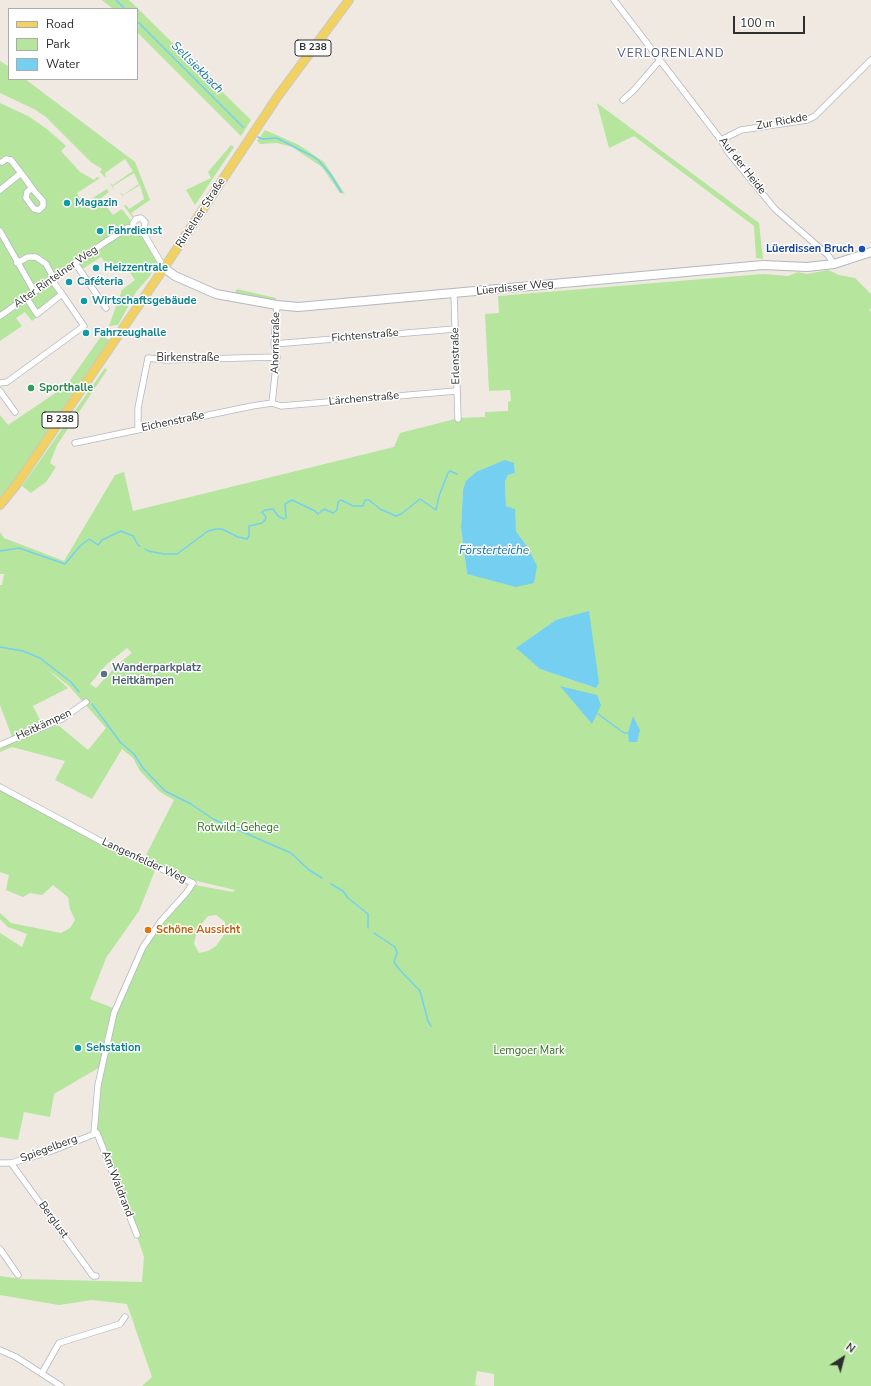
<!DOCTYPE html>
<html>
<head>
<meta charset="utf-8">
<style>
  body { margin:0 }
  #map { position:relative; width:871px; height:1386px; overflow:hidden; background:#efe9e1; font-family:"Nunito Sans",sans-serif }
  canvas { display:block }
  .legend { position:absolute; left:8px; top:8px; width:130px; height:72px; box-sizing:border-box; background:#fff; border:1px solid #ababab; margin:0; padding:5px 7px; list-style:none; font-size:12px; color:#2e2e2e }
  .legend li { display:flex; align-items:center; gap:8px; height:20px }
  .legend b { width:20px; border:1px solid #ababab }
  .north { position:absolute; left:823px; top:1338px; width:40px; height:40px; -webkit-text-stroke:3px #fff; paint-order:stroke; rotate:36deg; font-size:11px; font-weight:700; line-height:16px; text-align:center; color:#2e2e2e }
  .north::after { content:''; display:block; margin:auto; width:14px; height:18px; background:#2e2e2e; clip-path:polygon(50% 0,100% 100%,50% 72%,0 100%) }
  .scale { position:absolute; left:733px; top:16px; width:72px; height:18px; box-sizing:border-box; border:2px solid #2e2e2e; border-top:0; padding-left:5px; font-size:12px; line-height:14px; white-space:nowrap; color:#2e2e2e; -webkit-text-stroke:3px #fff; paint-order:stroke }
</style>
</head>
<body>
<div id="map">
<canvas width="871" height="1386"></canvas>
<ul class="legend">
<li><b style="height:5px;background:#f2d163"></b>Road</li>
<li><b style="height:11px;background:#b6e59e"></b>Park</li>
<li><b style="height:11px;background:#75cff0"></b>Water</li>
</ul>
<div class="north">N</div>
<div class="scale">100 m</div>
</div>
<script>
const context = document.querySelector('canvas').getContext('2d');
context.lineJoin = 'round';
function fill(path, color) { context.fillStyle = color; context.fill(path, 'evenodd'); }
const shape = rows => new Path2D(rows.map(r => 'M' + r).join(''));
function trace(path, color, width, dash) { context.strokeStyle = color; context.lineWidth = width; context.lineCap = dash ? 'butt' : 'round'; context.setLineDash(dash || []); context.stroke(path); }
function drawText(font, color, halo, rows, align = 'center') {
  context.font = font + ' "Nunito Sans",sans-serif'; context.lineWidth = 3; context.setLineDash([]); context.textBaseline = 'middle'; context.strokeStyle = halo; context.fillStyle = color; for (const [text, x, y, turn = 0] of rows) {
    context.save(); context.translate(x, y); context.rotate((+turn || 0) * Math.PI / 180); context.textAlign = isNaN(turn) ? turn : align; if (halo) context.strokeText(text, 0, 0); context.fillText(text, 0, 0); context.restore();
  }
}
const green = shape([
  [102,0,129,0,251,120,241,136,137,32,137,9,113,9],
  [0,61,9,67,9,79,25,79,135,162,150,200,131,213,134,217,133,218,124,206,126,205,129,209,144,199,140,185,122,196,120,192,123,195,139,184,134,173,113,186,115,191,110,183,113,185,133,171,125,159,105,173,106,178,100,172,102,169,91,162,46,117,34,109,0,93],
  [0,103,28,116,47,129,66,146,61,151,80,172,94,180,97,177,100,178,77,193,83,204,107,189,109,192,101,198,106,205,115,199,107,207,113,215,122,209,131,221,129,225,134,231,141,236,157,262,150,276,136,292,118,325,109,326,122,290,135,280,127,268,119,270,110,261,106,264,101,257,84,268,75,268,52,283,61,297,32,321,25,312,16,318,22,326,0,341],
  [597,103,759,223,763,259,756,258,754,226,634,136,609,148],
  [265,130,299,145,324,162,345,194,340,193,322,167,292,147,277,143,260,144,257,141],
  [231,145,234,147,195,205,186,190,211,178,208,172],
  [828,270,839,275,855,278,871,294,871,308,869,310,871,312,871,1386,494,1386,494,1374,477,1371,475,1385,479,1386,142,1386,152,1377,127,1304,92,1300,59,1305,0,1295,0,1276,21,1279,142,1282,144,1257,123,1195,97,1128,100,1067,54,1094,50,1117,24,1112,18,1140,0,1137,0,933,22,947,27,934,8,927,0,919,0,913,11,923,61,933,70,928,75,920,70,909,68,897,53,885,42,895,30,893,23,897,6,890,9,875,0,872,0,789,156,868,139,911,106,958,90,999,113,1008,104,1041,101,1066,115,1014,145,948,163,923,195,885,233,892,235,890,193,880,144,859,174,800,160,792,140,771,133,758,122,749,92,799,55,780,65,761,12,747,0,752,0,749,9,744,58,725,88,750,106,728,69,686,46,668,68,688,33,706,42,724,12,737,0,705,0,585,2,585,4,574,0,574,0,532,4,538,64,561,115,475,124,472,133,511,394,447,400,433,459,418,485,417,485,412,508,411,508,402,511,401,510,390,489,391,485,314,499,313,498,296,763,274,788,276,798,272,807,274],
  [514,463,515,473,508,475,505,482,506,506,514,509,516,531,528,548,467,574,461,528,463,490],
  [516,647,596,688,540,669],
  [127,648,132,653,118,664,96,688,90,684,107,664],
  [216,915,225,922,226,932,216,946,208,951,199,953,194,944,197,930,208,916],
  [237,289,276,298,275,302,234,294],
  [102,335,113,343,12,485,0,499,0,415,8,425,66,386],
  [105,368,107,370,57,445,50,463,56,467,46,482,31,493,22,486]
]);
const water = shape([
  [505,460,514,463,515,473,508,475,505,482,506,506,515,509,516,531,528,548,537,566,534,583,516,587,467,574,461,528,463,490,466,481,476,472],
  [589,611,599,683,596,688,540,669,516,648,556,620],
  [560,686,597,695,601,705,592,724],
  [633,716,640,730,637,742,629,742,628,733]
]);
const stream = shape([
  [116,0,125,9],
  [137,21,243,127],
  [258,137,262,139,277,138,312,156,318,160,331,175,341,192],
  [286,518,285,504,292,500,315,511,318,514,324,509,333,513,337,510,338,502,341,500,353,506,363,506,365,500,369,500,380,509,396,516,401,514,420,499,436,510,439,496,448,473,450,471,457,474],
  [145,549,148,551,164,554,177,554,208,531,216,529,222,529,238,537,247,539,249,536,249,526,262,523,265,520,266,517,262,512,265,510,273,509,278,516,284,519],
  [0,551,19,548,65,564,80,546,89,539,98,545,102,540,121,531,133,536,138,545,140,546],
  [0,647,23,651,40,658,71,682,79,692],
  [92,704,121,743,134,754,143,768,165,791,191,804,213,819,291,853,309,870,322,878],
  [598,714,624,733,628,733],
  [331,884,343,891,348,898,368,914,368,928],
  [374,933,395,947,397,953,394,962,399,969,420,991,428,1021,431,1026]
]);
const street = shape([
  [614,0,721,140,728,152,775,209,828,255,834,264],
  [623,100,633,91,660,60],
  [721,140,741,130,807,120,815,116,871,60],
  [2,162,6,159,11,160,21,173],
  [0,190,21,173,32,188,36,193,43,201,43,206,39,210,34,209,26,198,27,192,32,188],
  [0,231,34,291],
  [144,234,145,222,141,218,136,219,133,223,133,228,136,231,144,234,164,268],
  [17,263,28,257,36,257,46,264,53,277],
  [75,263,106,308],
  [454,294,458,419],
  [26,297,37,314,62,294,51,279],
  [0,316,101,245,127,228,133,228],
  [274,344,455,329],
  [0,383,7,382,84,326,62,294],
  [0,391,15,412],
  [272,403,277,357,274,344,277,305],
  [138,430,138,408,148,358,166,360,277,357],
  [75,443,252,406,272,403,281,406,456,391],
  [0,745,62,719,86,702],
  [0,787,104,843,193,883,187,892,161,921,143,947,114,1013,98,1085,94,1133],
  [0,1163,11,1163,49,1152,97,1133,137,1235],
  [11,1163,93,1276,96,1276],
  [0,1249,18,1275],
  [0,1350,16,1357,61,1386],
  [42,1373,59,1343,120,1324,125,1317]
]);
const secondary = shape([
  [164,268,175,276,216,294,277,305,298,307,763,265,807,267,834,264,871,252]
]);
const primary = shape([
  [0,505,17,484,164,268,278,96,349,0]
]);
const markers = [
  [67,203,4,"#0f9aa8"],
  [100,231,4,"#0f9aa8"],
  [862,249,4,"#1a4fb4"],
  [96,268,4,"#0f9aa8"],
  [69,282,4,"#0f9aa8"],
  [84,301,4,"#0f9aa8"],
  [86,333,4,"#0f9aa8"],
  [31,388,4,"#2e9e5b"],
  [104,674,4,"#5c6f8a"],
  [148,930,4,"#e8710a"],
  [78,1048,4,"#0f9aa8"]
];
const shields = [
  [313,48,36],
  [60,420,36]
];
const shieldNames = [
  ["B 238",313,48],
  ["B 238",60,420]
];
const streetNames = [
  ["Zur Rickde",782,122,-10],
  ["Auf der Heide",742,166,52],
  ["Rintelner Straße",201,213,-57],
  ["Alter Rintelner Weg",56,277,-35],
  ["Lüerdisser Weg",515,288,-6],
  ["Fichtenstraße",365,336,-5],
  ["Ahornstraße",276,343,-89],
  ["Erlenstraße",456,356,-91],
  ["Birkenstraße",188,358],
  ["Lärchenstraße",364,399,-5],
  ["Eichenstraße",173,422,-12],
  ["Heitkämpen",44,725,-25],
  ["Langenfelder Weg",144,861,25],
  ["Spiegelberg",49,1149,-20],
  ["Am Waldrand",117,1184,69],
  ["Berglust",53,1220,54]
];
const cultureNames = [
  ["Magazin",75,203],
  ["Fahrdienst",108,231],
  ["Heizzentrale",104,268],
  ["Caféteria",77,282],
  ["Wirtschaftsgebäude",92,301],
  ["Fahrzeughalle",94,333],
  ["Sehstation",86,1048]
];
const transitNames = [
  ["Lüerdissen Bruch",854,249]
];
const leisureNames = [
  ["Sporthalle",39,388]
];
const serviceNames = [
  ["Wanderparkplatz",112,668],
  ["Heitkämpen",112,681]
];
const parkNames = [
  ["Rotwild-Gehege",238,828],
  ["Lemgoer Mark",529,1051]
];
const foodNames = [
  ["Schöne Aussicht",156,930]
];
const neighbourhoodNames = [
  ["VERLORENLAND",671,54]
];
const waterNames = [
  ["Sellsiekbach",197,68,45],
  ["Försterteiche",494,551]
];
fill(green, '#b6e59e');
fill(water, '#75cff0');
trace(stream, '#75cff0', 1.5);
trace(street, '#b4b7c1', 7);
trace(secondary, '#b4b7c1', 10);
trace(primary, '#c9c9c9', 10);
trace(street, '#fff', 5.5);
trace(secondary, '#fff', 8);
trace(primary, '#f2d163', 8);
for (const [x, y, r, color] of markers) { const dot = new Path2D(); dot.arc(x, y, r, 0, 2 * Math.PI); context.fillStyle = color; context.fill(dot); trace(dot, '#fff', 1.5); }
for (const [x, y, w] of shields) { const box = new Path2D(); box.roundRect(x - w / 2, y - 8, w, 16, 3); context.fillStyle = '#fff'; context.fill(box); trace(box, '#2e2e2e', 1); }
drawText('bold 10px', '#2e2e2e', null, shieldNames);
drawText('11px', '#2e2e2e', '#fff', streetNames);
drawText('bold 11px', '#0d838f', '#fff', cultureNames, 'left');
drawText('bold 11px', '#164399', '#fff', transitNames, 'right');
drawText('bold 11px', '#27864d', '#fff', leisureNames, 'left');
drawText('bold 11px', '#4e5e75', '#fff', serviceNames, 'left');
drawText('11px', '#2c6e1b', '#fff', parkNames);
drawText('bold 11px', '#c56008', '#fff', foodNames, 'left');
context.letterSpacing = '1px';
drawText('12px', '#4d5680', '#fff', neighbourhoodNames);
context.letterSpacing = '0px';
drawText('italic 12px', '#0d6fa3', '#fff', waterNames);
</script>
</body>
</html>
